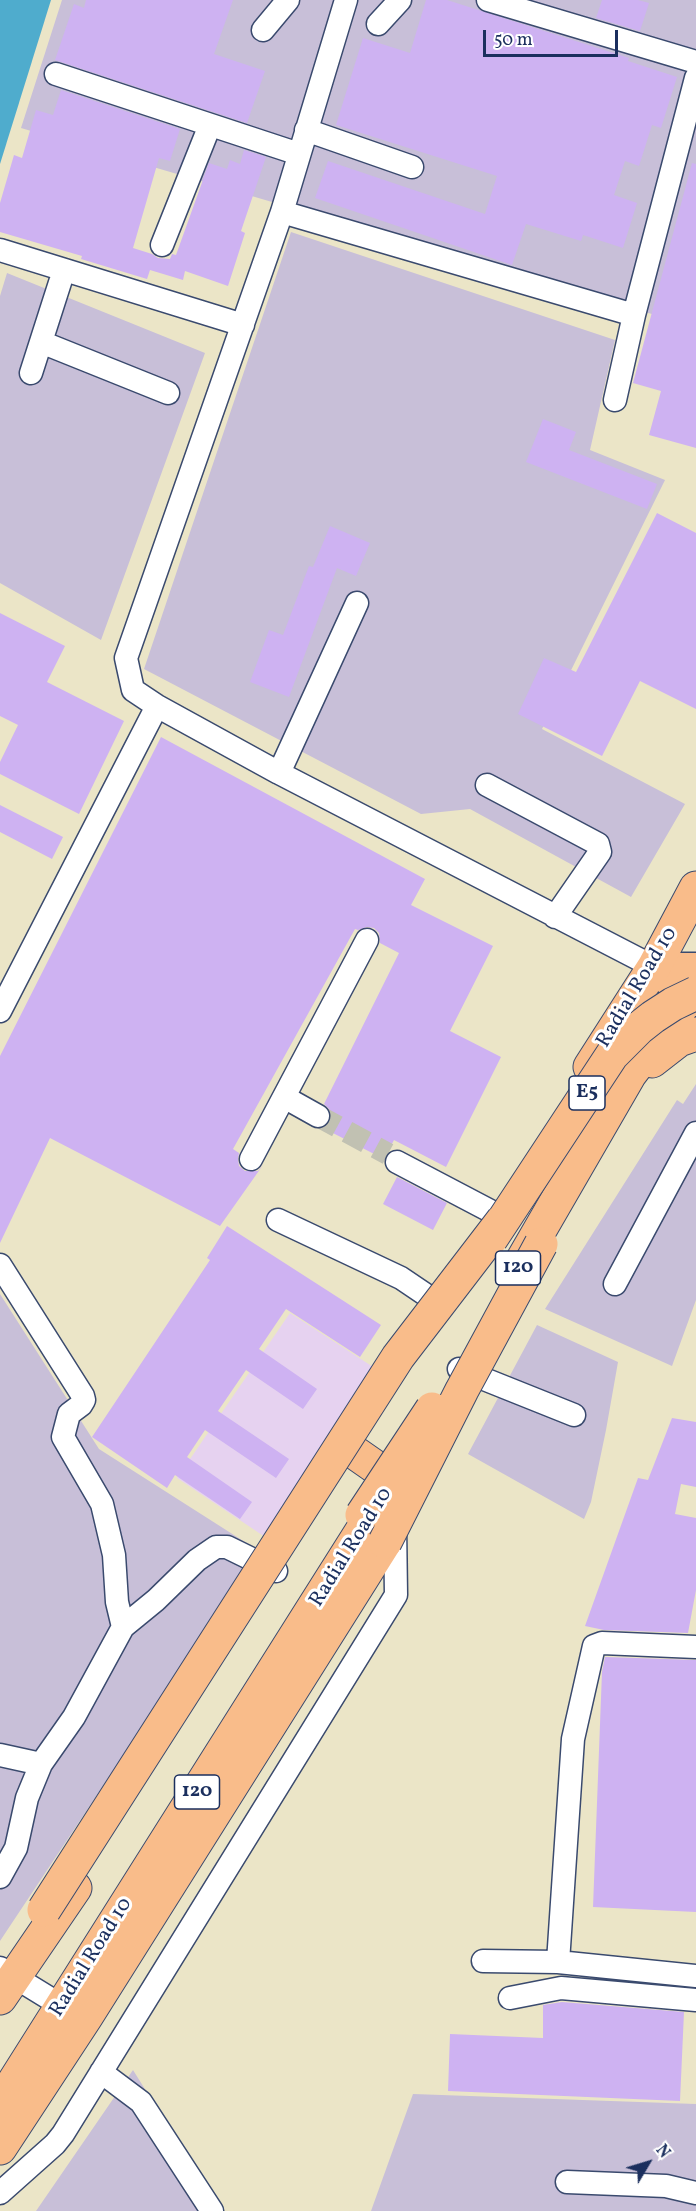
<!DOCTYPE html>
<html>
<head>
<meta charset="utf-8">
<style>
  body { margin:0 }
  #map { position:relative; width:696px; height:2211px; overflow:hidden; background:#ebe5c7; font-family:Vollkorn,serif }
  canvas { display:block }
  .north { position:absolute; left:618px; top:2133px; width:60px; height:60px; -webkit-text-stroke:4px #fff; paint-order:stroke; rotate:52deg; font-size:16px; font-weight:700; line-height:24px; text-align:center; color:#1b2f5e }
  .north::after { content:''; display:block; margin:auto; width:21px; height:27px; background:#1b2f5e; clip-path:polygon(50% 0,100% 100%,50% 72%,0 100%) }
  .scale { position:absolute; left:483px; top:30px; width:135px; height:27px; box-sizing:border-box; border:3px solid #1b2f5e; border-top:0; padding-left:8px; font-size:18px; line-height:21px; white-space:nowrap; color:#1b2f5e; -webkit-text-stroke:4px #fff; paint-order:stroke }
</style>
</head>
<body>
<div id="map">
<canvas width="696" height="2211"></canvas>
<div class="north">N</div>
<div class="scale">50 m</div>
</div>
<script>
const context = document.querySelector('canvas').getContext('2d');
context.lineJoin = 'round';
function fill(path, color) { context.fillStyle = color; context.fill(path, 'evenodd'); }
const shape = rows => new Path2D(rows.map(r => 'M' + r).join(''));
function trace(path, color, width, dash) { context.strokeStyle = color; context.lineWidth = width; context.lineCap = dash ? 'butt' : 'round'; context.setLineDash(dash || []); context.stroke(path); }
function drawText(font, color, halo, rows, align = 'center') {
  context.font = font + ' Vollkorn,serif'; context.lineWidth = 6; context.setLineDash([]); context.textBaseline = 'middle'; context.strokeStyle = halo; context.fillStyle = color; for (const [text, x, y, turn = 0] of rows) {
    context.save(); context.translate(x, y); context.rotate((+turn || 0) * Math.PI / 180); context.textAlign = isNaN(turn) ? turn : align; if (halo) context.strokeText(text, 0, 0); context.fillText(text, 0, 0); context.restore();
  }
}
const built = shape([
  [290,1313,387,1376,277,1545,177,1478]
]);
const industrial = shape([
  [62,0,696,0,696,327,21,128],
  [291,232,615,340,590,450,665,480,542,729,685,804,631,897,470,809,421,814,144,669],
  [7,273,205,353,101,640,0,583,0,296],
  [696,1084,696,1300,672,1366,545,1309,677,1100,683,1104],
  [0,1294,99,1449,259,1551,0,1941],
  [537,1325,618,1362,606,1430,591,1502,584,1519,468,1454],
  [133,2070,221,2211,36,2211],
  [413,2094,696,2104,696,2211,371,2211]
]);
const water = shape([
  [0,0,51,0,0,164]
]);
const building = shape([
  [86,0,233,0,214,54,265,71,247,123,55,60,74,4,84,8],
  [426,0,447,0,629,58,628,61,677,77,661,128,652,125,639,166,625,161,614,195,637,203,623,248,583,235,581,241,526,224,512,265,315,198,328,161,485,214,497,176,336,125,363,38,410,53],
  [602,0,638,0,649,3,640,31,596,18],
  [61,90,180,129,170,161,159,158,133,248,152,254,158,258,170,259,172,254,176,255,209,163,227,169,230,160,240,164,244,150,266,157,241,231,245,233,228,286,185,271,183,280,150,270,147,279,81,259,82,256,0,232,0,203,14,155,22,158,36,110,53,115],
  [692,163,696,164,696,448,649,435,661,391,633,383],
  [543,419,576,432,569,450,657,484,647,509,526,462],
  [657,513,696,533,696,709,640,681,602,756,518,714,544,658,576,672],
  [330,526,370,543,356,576,337,568,289,697,250,682,269,630,283,635,309,566,313,567],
  [0,613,65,646,47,682,124,721,79,814,0,774,0,762,18,725,0,716],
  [161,737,425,879,411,905,493,946,450,1031,501,1057,446,1167,394,1140,384,1159,323,1128,329,1123,331,1116,329,1109,324,1104,399,953,380,943,379,933,374,928,367,927,358,930,355,929,233,1149,239,1153,238,1159,239,1166,245,1171,258,1171,263,1165,220,1226,50,1138,0,1243,0,1056],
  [0,805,63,837,52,859,0,832],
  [397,1177,447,1203,433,1230,383,1204],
  [227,1226,381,1325,360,1357,286,1309,259,1349,317,1389,303,1409,246,1370,218,1411,289,1459,276,1478,205,1430,187,1457,252,1502,240,1519,175,1475,167,1488,92,1437,210,1260,207,1258],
  [672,1418,696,1422,696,1487,681,1484,675,1514,696,1518,696,1590,688,1633,604,1630,585,1626,638,1478,648,1480],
  [605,1657,696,1660,696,1912,593,1907,602,1672],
  [562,2002,684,2012,680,2101,448,2091,450,2034,543,2038,543,2005]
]);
const minorTunnel = shape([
  [318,1116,388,1154]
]);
const minor = shape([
  [346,0,282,212,126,658,133,690,157,706,279,773,654,967],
  [488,0,696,62],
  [378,24,400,0],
  [263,30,288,0],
  [56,74,299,154],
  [306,130,412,167],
  [282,212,634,315],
  [162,245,210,125],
  [0,250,243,325],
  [41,342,168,393],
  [31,373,64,270],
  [615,400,634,315,696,78],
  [279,773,357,603],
  [487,785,598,844,600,852,555,917],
  [0,1011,157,706],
  [284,1097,318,1116],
  [251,1159,367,940],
  [397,1162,496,1214],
  [278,1220,401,1278,438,1303],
  [0,1265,83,1396,84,1400,81,1405,69,1414,63,1437,102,1504,114,1555,117,1602,123,1627,74,1717,41,1764,27,1798,16,1848,0,1877],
  [615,1284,696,1133],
  [459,1369,574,1415],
  [123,1627,156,1600,197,1560,216,1547,227,1547,276,1571],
  [0,1755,41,1764],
  [483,1961,558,1962,696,1976],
  [558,1962,573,1739,594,1646,602,1643,696,1647],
  [0,1968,62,2006],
  [510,1998,561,1988,696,2000],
  [101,2072,141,2102,212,2211],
  [567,2182,666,2186,696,2193],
  [0,2193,55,2144,63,2134,396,1595,395,1525]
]);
const major = shape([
  [654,967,687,1000,696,1002],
  [654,967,696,967]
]);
const highway = shape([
  [652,1061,679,1040,696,1034],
  [590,1067,654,967,696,888],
  [519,1266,630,1074,692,993],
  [351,1450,394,1480],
  [0,1998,75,1888],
  [0,2104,385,1494],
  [0,2148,86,2017,385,1542]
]);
const highwayBridge = shape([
  [491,1239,612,1055,639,1028,653,1017,673,1004,696,993],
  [362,1515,432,1409],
  [385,1542,462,1390,541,1244],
  [44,1910,398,1357,503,1220]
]);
const shields = [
  [587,1093,36],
  [518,1268,45],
  [197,1792,45]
];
const shieldNames = [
  ["E5",587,1093],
  ["120",518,1268],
  ["120",197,1792]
];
const streetNames = [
  ["Radial Road 10",638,988,-59],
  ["Radial Road 10",352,1548,-58],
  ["Radial Road 10",92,1958,-58]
];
fill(built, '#e6d2f0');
fill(industrial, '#c8bfd8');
fill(water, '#4faccd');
fill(building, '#ceb2f2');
trace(minorTunnel, '#c1c1b2', 22, [22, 11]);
trace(minor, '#3a4a6e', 25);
trace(major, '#3a4a6e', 31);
trace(highway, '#3a4a6e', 35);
trace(minor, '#fff', 22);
trace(major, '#f9bc8a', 28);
trace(highway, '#f9bc8a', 33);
trace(highwayBridge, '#3a4a6e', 35, []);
trace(highwayBridge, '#f9bc8a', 33);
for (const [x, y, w] of shields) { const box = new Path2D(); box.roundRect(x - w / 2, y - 17, w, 34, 4.5); context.fillStyle = '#fff'; context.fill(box); trace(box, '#1b2f5e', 1.5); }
drawText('bold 20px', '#1b2f5e', null, shieldNames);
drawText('21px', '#1b2f5e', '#fff', streetNames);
</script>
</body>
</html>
